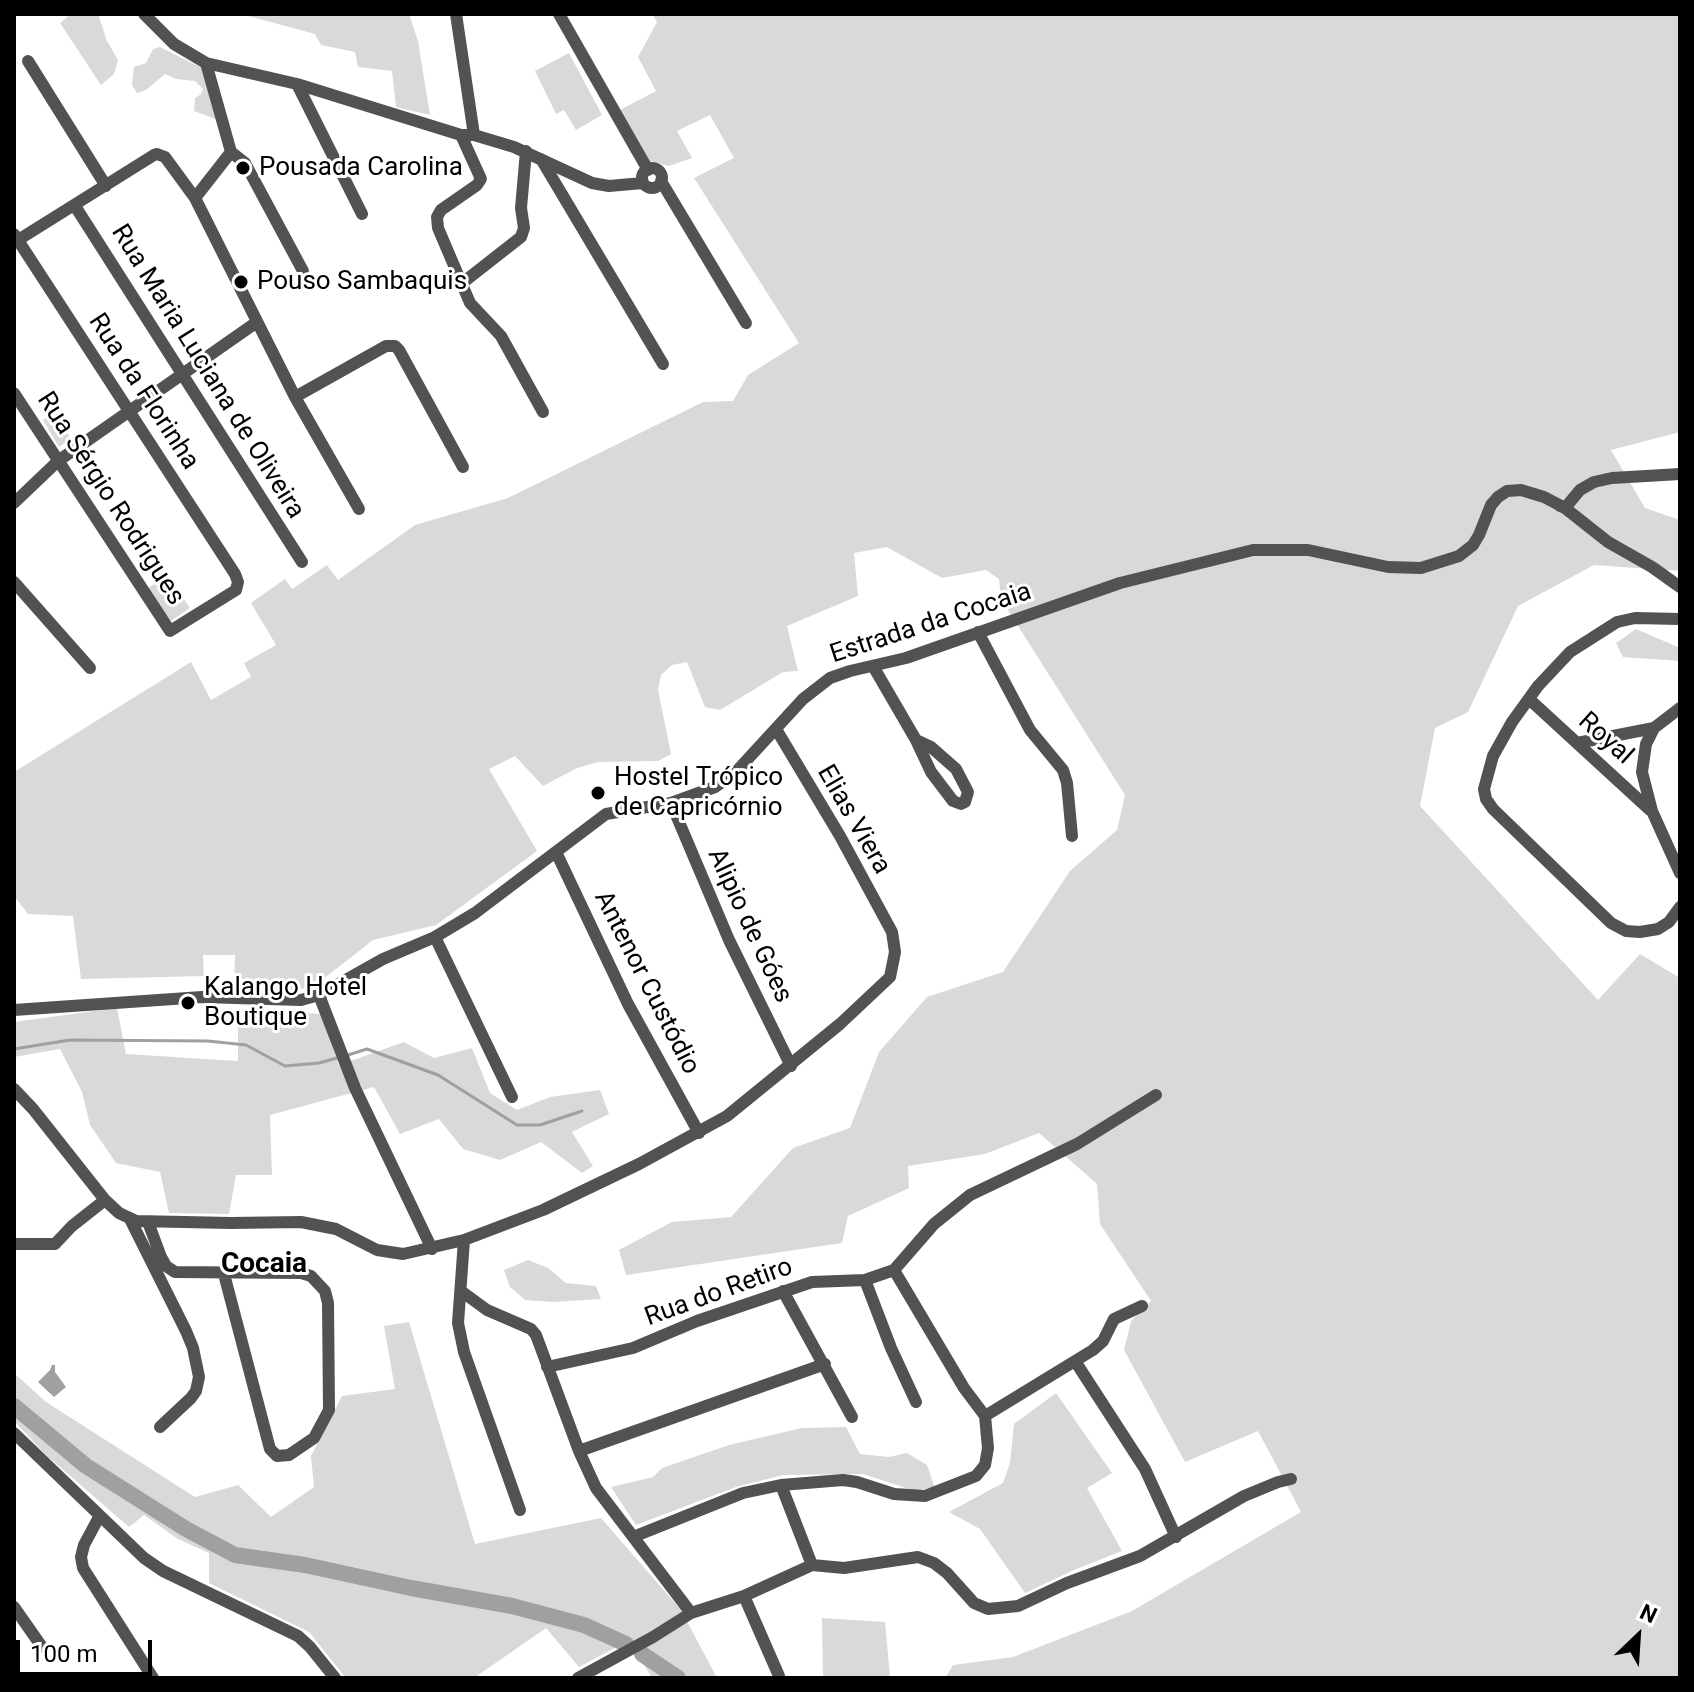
<!DOCTYPE html>
<html>
<head>
<meta charset="utf-8">
<style>
  body { margin:0 }
  #map { position:relative; width:1694px; height:1692px; overflow:hidden; background:#fff; font-family:Roboto,sans-serif }
  canvas { display:block }
  .frame { position:absolute; inset:0; border:16px solid #000; pointer-events:none }
  .north { position:absolute; left:1598px; top:1596px; width:80px; height:80px; -webkit-text-stroke:6px #fff; paint-order:stroke; rotate:25deg; font-size:22px; font-weight:700; line-height:32px; text-align:center; color:#000 }
  .north::after { content:''; display:block; margin:auto; width:28px; height:36px; background:#000; clip-path:polygon(50% 0,100% 100%,50% 72%,0 100%) }
  .scale { position:absolute; left:16px; top:1640px; width:136px; height:36px; box-sizing:border-box; border:4px solid #000; border-top:0; padding-left:10px; font-size:24px; line-height:28px; white-space:nowrap; color:#000; -webkit-text-stroke:6px #fff; paint-order:stroke }
</style>
</head>
<body>
<div id="map">
<canvas width="1694" height="1692"></canvas>
<div class="frame"></div>
<div class="north">N</div>
<div class="scale">100 m</div>
</div>
<script>
const context = document.querySelector('canvas').getContext('2d');
context.lineJoin = 'round';
function fill(path, color) { context.fillStyle = color; context.fill(path, 'evenodd'); }
const shape = rows => new Path2D(rows.map(r => 'M' + r).join(''));
function trace(path, color, width, dash) { context.strokeStyle = color; context.lineWidth = width; context.lineCap = dash ? 'butt' : 'round'; context.setLineDash(dash || []); context.stroke(path); }
function drawText(font, color, halo, rows, align = 'center') {
  context.font = font + ' Roboto,sans-serif'; context.lineWidth = 6; context.setLineDash([]); context.textBaseline = 'middle'; context.strokeStyle = halo; context.fillStyle = color; for (const [text, x, y, turn = 0] of rows) {
    context.save(); context.translate(x, y); context.rotate((+turn || 0) * Math.PI / 180); context.textAlign = isNaN(turn) ? turn : align; if (halo) context.strokeText(text, 0, 0); context.fillText(text, 0, 0); context.restore();
  }
}
const green = shape([
  [71,14,98,14,107,41,118,60,114,74,101,85,60,23],
  [241,14,409,14,418,41,430,115,396,107,392,71,358,67,355,52,321,45,315,34],
  [652,14,1680,14,1680,432,1611,450,1645,508,1680,520,1680,571,1594,565,1518,606,1468,712,1435,728,1420,806,1598,1000,1640,954,1680,978,1680,1678,945,1678,953,1665,1013,1657,1132,1611,1301,1512,1258,1431,1185,1462,1124,1350,1131,1321,1151,1301,1100,1224,1097,1184,1039,1133,985,1154,908,1166,909,1188,848,1216,842,1243,626,1275,619,1250,672,1222,731,1217,793,1148,850,1128,879,1052,927,997,1003,972,1070,871,1117,830,1125,795,1001,599,999,579,986,570,942,578,887,547,854,553,858,596,787,626,798,671,783,672,720,710,705,707,687,662,672,665,661,675,658,690,671,754,658,761,598,762,577,768,543,786,515,756,489,769,537,851,436,925,373,940,317,984,286,994,234,989,235,955,203,955,204,976,81,979,73,916,28,914,14,896,14,772,191,662,211,700,251,677,244,663,276,645,251,603,285,579,292,589,327,565,338,580,415,525,508,498,703,402,733,401,748,375,799,343,694,178,734,158,710,115,677,131,692,158,669,166,646,160,620,110,656,91,638,57,657,22],
  [160,47,202,68,218,120,194,111,195,98,201,94,203,89,195,81,176,79,165,74,146,90,137,93,132,85,134,67,146,63,153,49],
  [569,53,602,115,576,130,564,110,556,114,535,71],
  [55,413,71,439,59,447,43,420],
  [167,575,190,608,171,621,147,589],
  [1636,629,1678,647,1680,646,1680,661,1623,657,1616,643],
  [117,1008,126,1054,238,1061,238,1009,321,1014,339,1065,404,1042,434,1058,472,1048,490,1093,517,1110,550,1097,600,1090,609,1114,572,1132,593,1166,582,1173,541,1142,500,1160,463,1149,439,1119,400,1134,374,1087,270,1115,272,1175,236,1175,229,1214,169,1213,160,1172,116,1163,90,1125,82,1092,60,1049,14,1057,14,1022],
  [528,1260,548,1268,566,1283,596,1286,601,1299,552,1302,525,1300,510,1287,504,1270],
  [409,1322,475,1544,601,1518,681,1610,717,1678,652,1678,630,1640,579,1667,546,1628,474,1678,346,1678,309,1632,209,1583,209,1553,178,1539,144,1515,129,1527,46,1455,14,1421,14,1373,46,1402,195,1497,238,1485,271,1517,314,1487,311,1456,342,1396,395,1389,384,1326],
  [1056,1393,1112,1473,1087,1488,1122,1551,1074,1570,1025,1593,980,1529,949,1512,1003,1483,1010,1463,1014,1424],
  [846,1427,860,1454,889,1457,907,1453,927,1465,935,1488,912,1490,863,1474,783,1475,736,1487,636,1525,611,1487,653,1477,662,1468,729,1445,802,1428],
  [822,1618,885,1622,890,1678,823,1678]
]);
const water = shape([
  [52,1365,55,1365,55,1372,66,1387,54,1397,38,1382,50,1370]
]);
const stream = shape([
  [14,1049,70,1040,208,1041,246,1045,285,1066,319,1063,337,1058],
  [345,1056,367,1049,438,1075,517,1125,540,1125,582,1111]
]);
const river = shape([
  [14,1406,86,1466,186,1529,235,1555,305,1565,411,1588,512,1606,584,1625,626,1644],
  [642,1654,678,1678]
]);
const minor = shape([
  [144,14,174,44,206,63,297,84,461,135,474,135,514,147,592,183,609,186,643,183],
  [456,14,474,135],
  [559,14,648,170],
  [28,61,106,186],
  [297,84,362,214],
  [461,135,481,179,477,185,441,210,437,217,438,228,470,303,501,336,543,412],
  [231,152,245,163,303,271],
  [541,159,663,364],
  '642 178a10 10 0 1 1 20 0a10 10 0 1 1-20 0Z',
  [661,181,746,323],
  [195,198,231,152,206,63],
  [75,206,302,562],
  [14,234,235,574,238,582,236,590,170,631,14,393],
  [18,240,154,155,157,154,165,157,195,198,295,397,359,509],
  [461,284,521,237,524,228,521,208,526,151],
  [295,397,386,346,395,346,399,350,463,467],
  [14,503,58,461,257,322],
  [1560,506,1565,508,1580,490,1594,482,1612,478,1680,474],
  [14,582,90,668],
  [1680,619,1635,618,1617,622,1570,652,1538,686,1512,722,1493,756,1484,789,1486,799,1493,809,1611,923,1626,931,1640,932,1658,929,1669,922,1680,907],
  [978,632,1030,730,1063,770,1067,783,1072,836],
  [873,666,916,740,931,772,953,801,961,804,965,802,968,792,956,769,931,747,916,740],
  [1529,699,1650,810],
  [1680,708,1654,728,1646,744,1642,772,1652,811,1680,873],
  [1577,743,1654,728],
  [671,803,729,940,791,1066],
  [556,852,628,1004,699,1133],
  [435,937,512,1097],
  [319,995,355,1088,432,1249],
  [14,1010,202,997,301,1000,319,995,383,959,435,937,475,913,606,814,671,803,715,787,734,774,803,699,830,678,850,671,906,658,1120,583,1253,550,1308,550,1388,567,1421,568,1459,556,1473,545,1479,535,1491,505,1498,497,1507,491,1521,490,1544,497,1565,508,1608,542,1652,567,1680,587],
  [14,1089,33,1109,105,1200,119,1213,136,1221,231,1223,301,1222,336,1229,377,1250,403,1254,464,1240,543,1210,639,1164,727,1116,840,1024,890,977,895,952,892,932,840,836,776,729],
  [130,1219,186,1331,193,1348,199,1377,196,1391,191,1398,160,1427],
  [148,1222,161,1257,166,1266,175,1272,301,1273,311,1276,325,1291,328,1303,329,1410,314,1438,289,1455,277,1456,270,1449,224,1274],
  [464,1240,458,1323,464,1352,520,1510],
  [14,1244,55,1244,72,1226,105,1200],
  [865,1280,891,1348,916,1402],
  [461,1291,487,1310,531,1329,536,1335,579,1451,596,1488,691,1613],
  [783,1291,852,1417],
  [1075,1361,1145,1469,1176,1537],
  [547,1367,633,1348,697,1321,812,1282,865,1280,894,1270,934,1224,970,1195,1077,1144,1156,1095],
  [985,1416,1093,1350,1103,1341,1114,1319,1142,1306],
  [14,1433,144,1558,163,1571,298,1636,310,1647,335,1678],
  [579,1451,825,1364],
  [781,1485,843,1480,857,1482,894,1494,925,1496,976,1476,985,1465,988,1448,985,1416,964,1388,894,1270],
  [99,1517,84,1545,81,1557,83,1568,153,1678],
  [633,1537,743,1493,781,1485,812,1565],
  [744,1596,779,1676],
  [14,1607,42,1647],
  [578,1678,653,1637,691,1613,744,1596,812,1565,844,1568,918,1557,934,1563,947,1573,974,1603,988,1609,1018,1606,1067,1583,1140,1556,1244,1496,1278,1482,1291,1479]
]);
const markers = [
  [243,168,8,"#000"],
  [241,282,8,"#000"],
  [598,793,8,"#000"],
  [188,1003,8,"#000"]
];
const poiNames = [
  ["Pousada Carolina",259,168],
  ["Pouso Sambaquis",257,282],
  ["Hostel Trópico",614,778],
  ["de Capricórnio",614,808],
  ["Kalango Hotel",204,988],
  ["Boutique",204,1018]
];
const streetNames = [
  ["Rua Maria Luciana de Oliveira",207,372,58],
  ["Rua da Florinha",143,392,57],
  ["Rua Sérgio Rodrigues",110,499,57],
  ["Estrada da Cocaia",931,624,-18],
  ["Royal",1605,739,42],
  ["Elias Viera",853,820,60],
  ["Alipio de Góes",749,926,65],
  ["Antenor Custódio",646,983,63],
  ["Rua do Retiro",719,1293,-20]
];
const neighbourhoodNames = [
  ["Cocaia",264,1265]
];
fill(green, '#d9d9d9');
fill(water, '#a0a0a0');
trace(stream, '#a0a0a0', 3);
trace(river, '#a0a0a0', 16);
trace(minor, '#525252', 12);
for (const [x, y, r, color] of markers) { const dot = new Path2D(); dot.arc(x, y, r, 0, 2 * Math.PI); context.fillStyle = color; context.fill(dot); trace(dot, '#fff', 3); }
drawText('26px', '#000', '#fff', poiNames, 'left');
drawText('26px', '#000', '#fff', streetNames);
drawText('bold 28px', '#000', '#fff', neighbourhoodNames);
</script>
</body>
</html>
